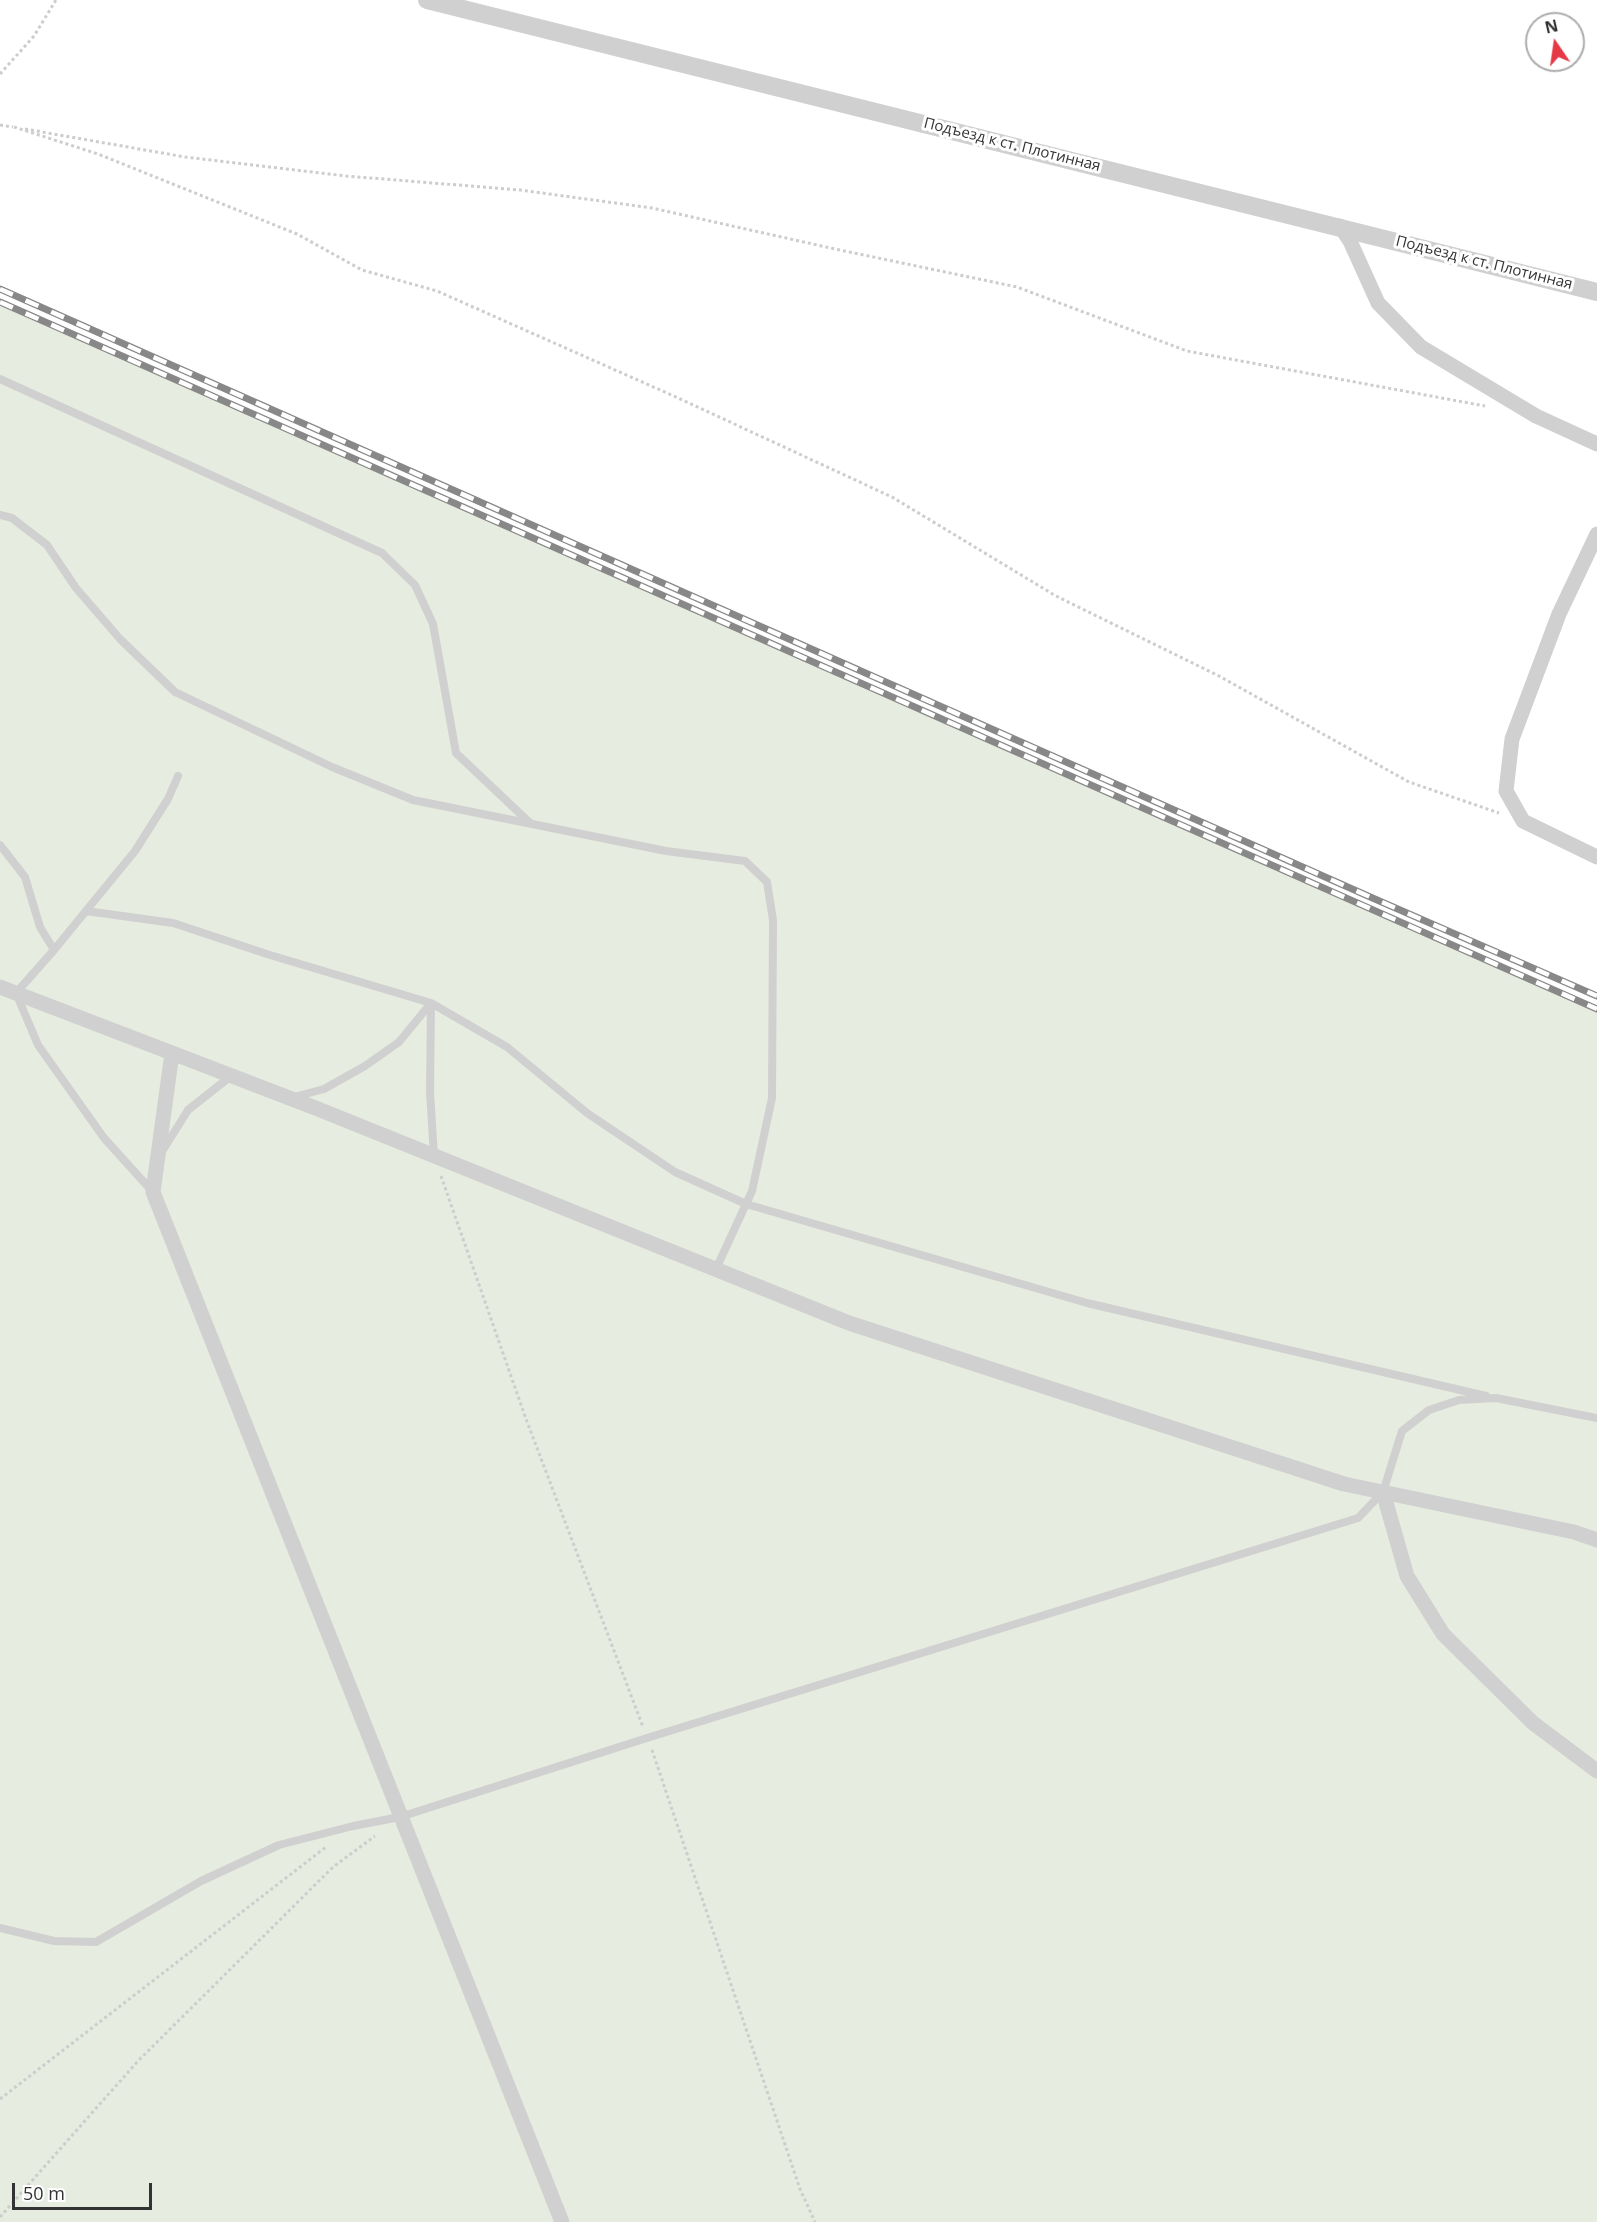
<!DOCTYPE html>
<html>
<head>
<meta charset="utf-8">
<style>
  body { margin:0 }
  #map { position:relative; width:1597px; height:2222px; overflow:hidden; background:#fff; font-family:"Open Sans",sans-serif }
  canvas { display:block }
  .north { position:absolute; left:1525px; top:12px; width:60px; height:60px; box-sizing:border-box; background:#fff; border:2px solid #adadad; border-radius:50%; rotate:347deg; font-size:16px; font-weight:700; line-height:24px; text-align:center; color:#333 }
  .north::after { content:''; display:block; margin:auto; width:21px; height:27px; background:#e63946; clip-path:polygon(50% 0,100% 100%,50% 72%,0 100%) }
  .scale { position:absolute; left:12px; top:2183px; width:140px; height:27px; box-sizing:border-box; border:3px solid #333; border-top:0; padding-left:8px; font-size:18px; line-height:21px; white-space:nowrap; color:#333; -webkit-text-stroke:4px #fff; paint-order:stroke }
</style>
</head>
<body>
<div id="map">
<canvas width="1597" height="2222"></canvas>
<div class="north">N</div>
<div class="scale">50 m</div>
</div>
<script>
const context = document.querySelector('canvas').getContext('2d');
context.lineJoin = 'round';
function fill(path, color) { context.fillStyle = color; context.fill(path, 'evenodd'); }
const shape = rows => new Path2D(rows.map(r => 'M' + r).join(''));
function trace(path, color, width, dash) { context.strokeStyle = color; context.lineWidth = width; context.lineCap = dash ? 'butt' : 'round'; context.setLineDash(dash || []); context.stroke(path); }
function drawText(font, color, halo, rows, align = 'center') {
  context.font = font + ' "Open Sans",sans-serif'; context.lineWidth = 6; context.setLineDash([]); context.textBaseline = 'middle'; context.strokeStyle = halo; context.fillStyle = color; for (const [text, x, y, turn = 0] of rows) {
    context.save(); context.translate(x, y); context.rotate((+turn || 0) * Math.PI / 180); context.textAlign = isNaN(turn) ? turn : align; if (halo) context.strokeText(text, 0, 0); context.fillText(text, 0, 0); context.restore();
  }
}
const green = shape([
  [0,302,1597,1009,1597,2222,0,2222]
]);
const path = shape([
  [0,74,34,36,56,0],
  [0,125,13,127],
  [14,127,98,154,297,234,362,270,437,291,676,397,892,497,1056,596,1219,676,1409,782,1499,813],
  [25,129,185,157,346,176,520,190,652,208,835,249,1017,287,1187,351,1485,406],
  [441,1176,526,1419,643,1727],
  [652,1750,800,2189,815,2222],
  [0,2099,326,1847],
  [0,2217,137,2062,333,1867,375,1836]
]);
const service = shape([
  [0,379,382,553,415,585,433,624,456,753,530,823],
  [0,515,12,518,47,545,76,588,120,639,175,692,332,767,413,800,666,851,745,861,767,882,773,920,772,1098,752,1191,716,1269],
  [0,845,25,877,40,927,54,950],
  [86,911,173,923,270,955,431,1003,507,1047,587,1113,675,1172,746,1204,1087,1303,1486,1396],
  [294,1097,324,1089,365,1066,399,1042,431,1003,430,1092,434,1156],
  [163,1150,188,1110,231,1076],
  [152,1191,104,1138,38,1045,16,993,54,950,135,851,168,799,178,776],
  [0,1928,54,1941,96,1942,201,1881,279,1845,353,1826,400,1817,647,1738,1358,1518,1383,1492,1402,1431,1429,1410,1459,1400,1496,1398,1597,1418]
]);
const minor = shape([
  [1340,226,1350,241,1378,303,1421,347,1536,416,1597,444],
  [1597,534,1559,614,1512,739,1506,791,1523,821,1597,857],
  [0,987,318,1109,849,1323,1344,1484,1574,1532,1597,1540],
  [172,1053,153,1192,562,2222],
  [1383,1492,1407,1576,1443,1634,1533,1723,1597,1771]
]);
const tertiary = shape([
  [427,0,1597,292]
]);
const rail = shape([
  [0,289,1368,896,1597,996],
  [0,302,1597,1009]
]);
const streetNames = [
  ["Подъезд к ст. Плотинная",1012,145,14],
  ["Подъезд к ст. Плотинная",1484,263,14]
];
fill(green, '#e6ecdf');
trace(path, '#cdcdcd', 3, [3, 3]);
trace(service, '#d0d0d0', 8);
trace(minor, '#d0d0d0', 15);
trace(tertiary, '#d0d0d0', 18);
trace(rail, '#888', 7);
trace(rail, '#fff', 4.5, [14]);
drawText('15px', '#333', '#fff', streetNames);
</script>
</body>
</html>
